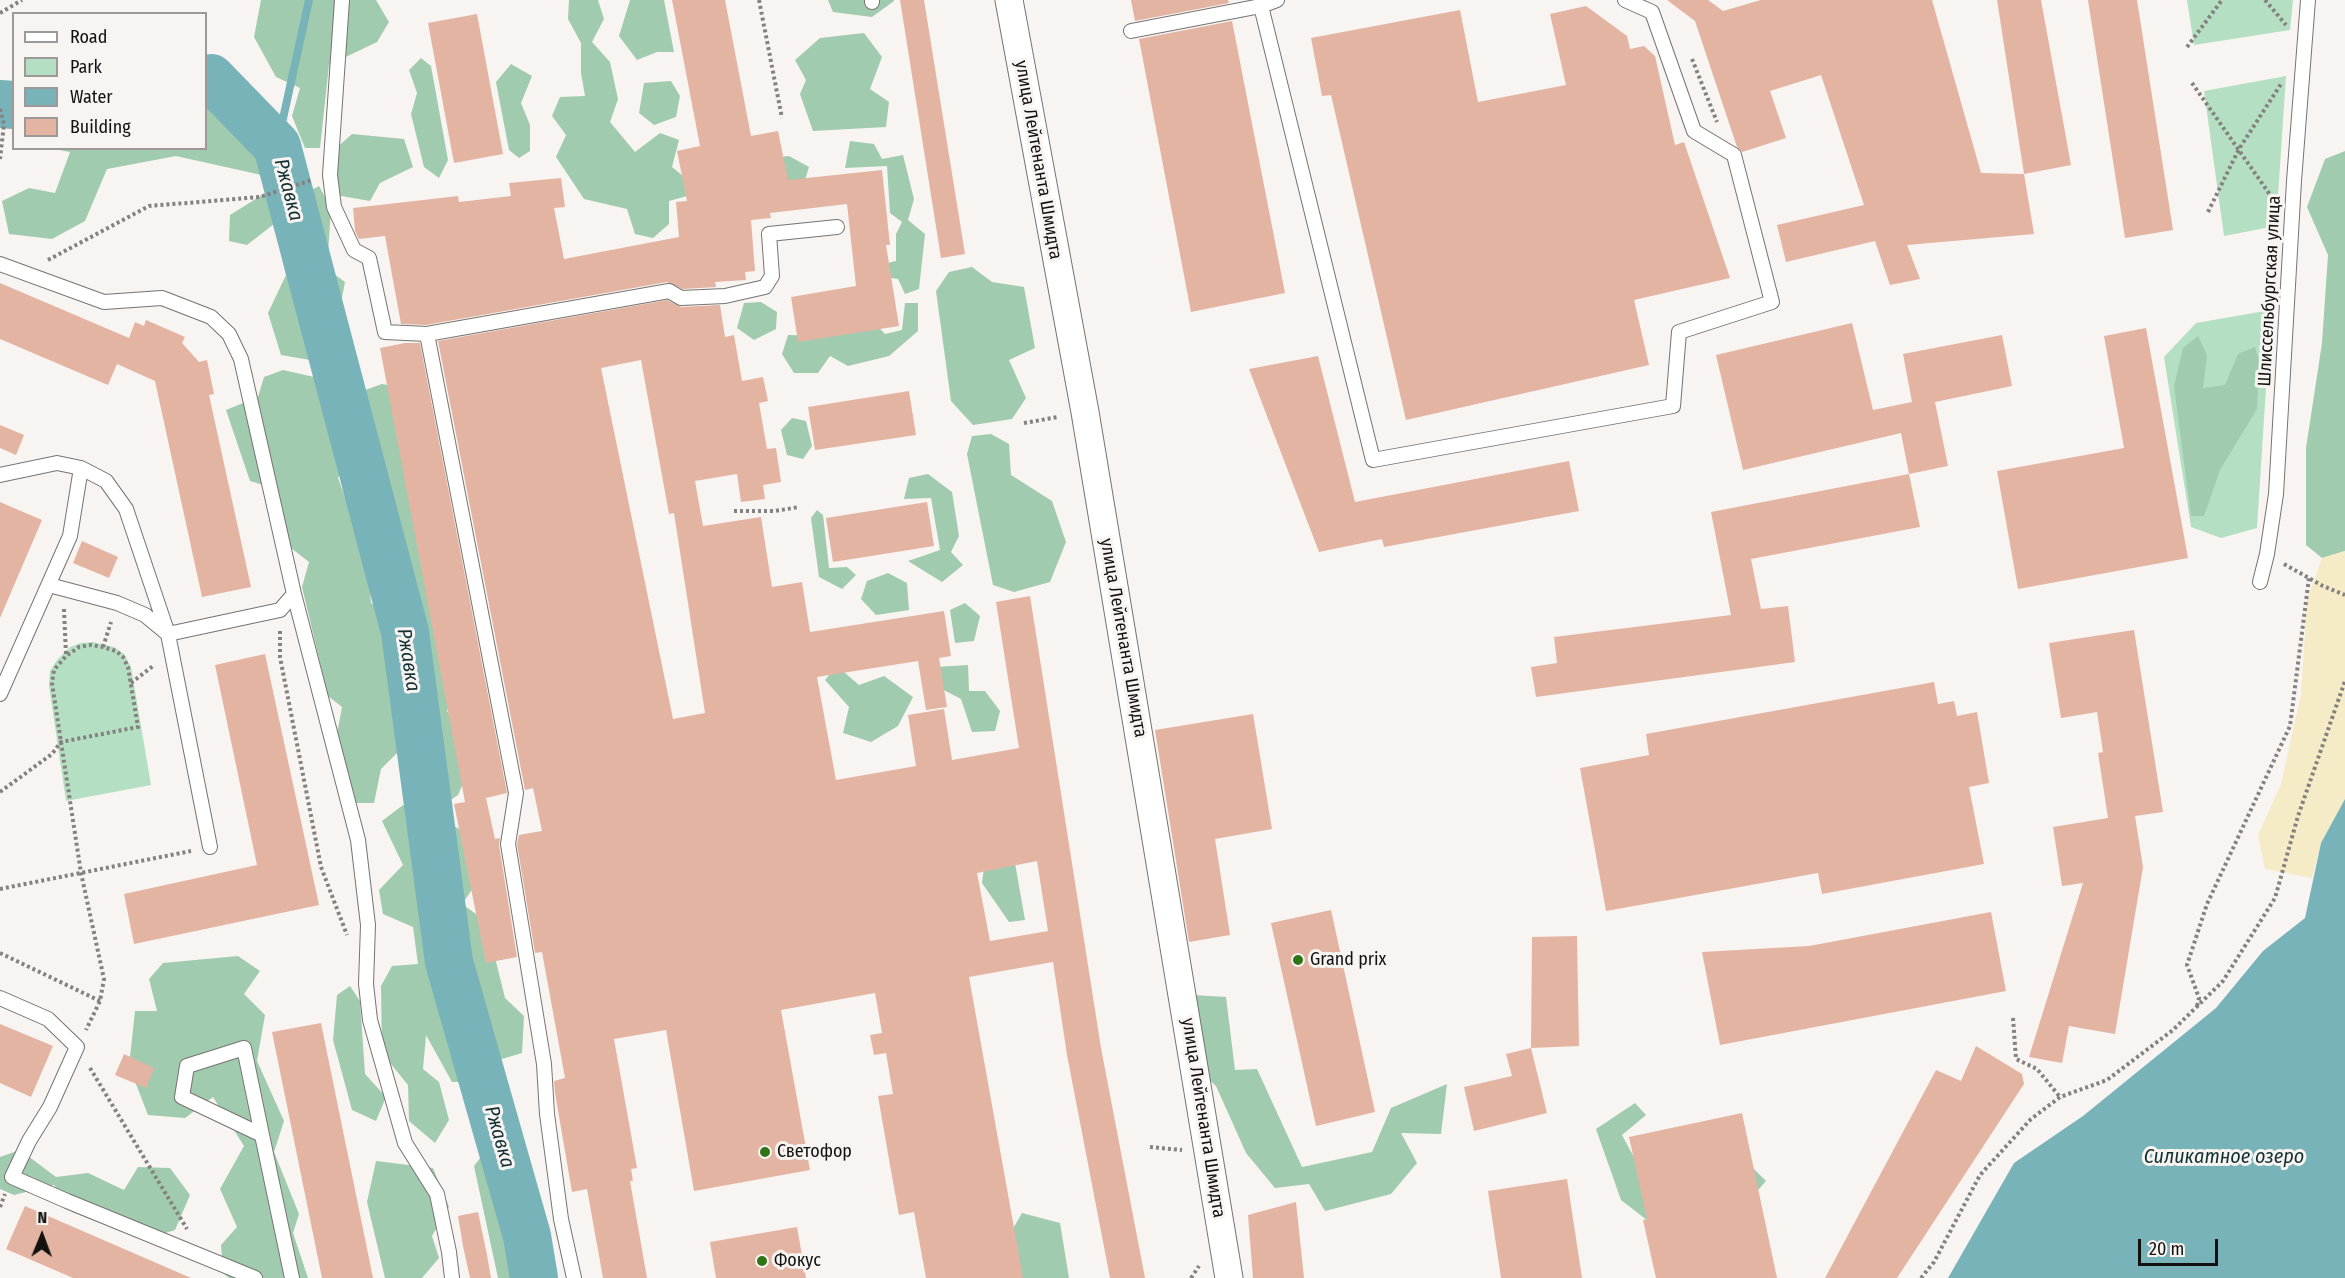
<!DOCTYPE html>
<html>
<head>
<meta charset="utf-8">
<style>
  body { margin:0 }
  #map { position:relative; width:2345px; height:1278px; overflow:hidden; background:#f8f4f2; font-family:"Fira Sans Condensed",sans-serif }
  canvas { display:block }
  .legend { position:absolute; left:12px; top:12px; width:195px; height:138px; box-sizing:border-box; background:#f8f4f2; border:2px solid #9c9998; margin:0; padding:8px 10px; list-style:none; font-size:18px; color:#121110 }
  .legend li { display:flex; align-items:center; gap:12px; height:30px }
  .legend b { width:30px; border:2px solid #9c9998 }
  .north { position:absolute; left:12px; top:1206px; width:60px; height:60px; -webkit-text-stroke:4px #f8f4f2; paint-order:stroke; rotate:1deg; font-size:16px; font-weight:700; line-height:24px; text-align:center; color:#121110 }
  .north::after { content:''; display:block; margin:auto; width:21px; height:27px; background:#121110; clip-path:polygon(50% 0,100% 100%,50% 72%,0 100%) }
  .scale { position:absolute; left:2138px; top:1239px; width:80px; height:27px; box-sizing:border-box; border:3px solid #121110; border-top:0; padding-left:8px; font-size:18px; line-height:21px; white-space:nowrap; color:#121110; -webkit-text-stroke:4px #f8f4f2; paint-order:stroke }
</style>
</head>
<body>
<div id="map">
<canvas width="2345" height="1278"></canvas>
<ul class="legend">
<li><b style="height:8px;background:#fff"></b>Road</li>
<li><b style="height:16px;background:#b4dfc2"></b>Park</li>
<li><b style="height:16px;background:#78b3ba"></b>Water</li>
<li><b style="height:16px;background:#e4b4a2"></b>Building</li>
</ul>
<div class="north">N</div>
<div class="scale">20 m</div>
</div>
<script>
const context = document.querySelector('canvas').getContext('2d');
context.lineJoin = 'round';
function fill(path, color) { context.fillStyle = color; context.fill(path, 'evenodd'); }
const shape = rows => new Path2D(rows.map(r => 'M' + r).join(''));
function trace(path, color, width, dash) { context.strokeStyle = color; context.lineWidth = width; context.lineCap = dash ? 'butt' : 'round'; context.setLineDash(dash || []); context.stroke(path); }
function drawText(font, color, halo, rows, align = 'center') {
  context.font = font + ' "Fira Sans Condensed",sans-serif'; context.lineWidth = 6; context.setLineDash([]); context.textBaseline = 'middle'; context.strokeStyle = halo; context.fillStyle = color; for (const [text, x, y, turn = 0] of rows) {
    context.save(); context.translate(x, y); context.rotate((+turn || 0) * Math.PI / 180); context.textAlign = isNaN(turn) ? turn : align; if (halo) context.strokeText(text, 0, 0); context.fillText(text, 0, 0); context.restore();
  }
}
const green = shape([
  [2187,0,2293,0,2290,30,2194,45],
  [2286,76,2276,226,2224,236,2204,91],
  [2271,310,2257,528,2221,538,2191,527,2164,357,2196,323],
  [93,642,114,647,124,654,131,667,151,785,66,801,49,686,50,671,57,660,70,647,81,643]
]);
const forest = shape([
  [261,0,376,0,389,22,377,42,329,65,320,148,305,148,292,116,300,88,276,77,254,37],
  [569,0,598,0,604,19,592,42,610,62,618,99,610,122,635,152,660,133,679,140,672,167,693,184,691,195,669,201,669,224,653,238,635,234,627,209,584,199,556,157,566,135,552,116,560,97,585,96,581,73,581,43,568,19],
  [630,0,664,0,674,52,657,52,637,60,619,36],
  [828,0,894,0,894,1,872,17,833,12],
  [864,33,882,57,870,89,889,102,886,127,813,131,800,94,806,80,795,60,820,38],
  [421,58,431,66,448,160,439,178,424,167,411,114,417,93,409,70],
  [511,64,532,76,521,103,530,125,530,151,519,158,509,150,496,82],
  [206,72,226,72,266,129,289,138,291,163,266,176,176,156,107,169,85,221,52,239,9,234,2,201,29,188,55,193,70,152,54,149,206,148],
  [671,81,680,96,676,117,654,125,639,113,644,83],
  [352,134,404,139,413,167,380,183,370,201,330,194,324,159],
  [850,141,874,144,882,159,903,155,914,199,908,220,925,234,919,289,905,294,898,279,876,276,879,265,896,261,896,234,902,222,890,213,887,166,845,168],
  [2345,151,2345,551,2322,558,2306,545,2306,448,2322,343,2328,255,2307,207,2325,159],
  [789,156,809,167,803,186,750,192,749,160],
  [319,186,331,208,327,269,345,282,334,339,310,360,281,355,268,313,286,275,274,224,247,245,229,241,230,215,275,187,299,197],
  [972,267,992,282,1024,287,1035,348,1009,360,1026,398,1012,419,973,425,951,401,936,291,949,272],
  [761,302,777,312,776,329,754,340,737,328,744,303],
  [905,303,918,303,918,331,889,356,848,366,830,356,818,373,794,373,782,354,788,335,819,336,858,305,885,334,902,330],
  [2198,336,2207,355,2203,388,2225,385,2238,354,2255,347,2259,361,2257,409,2220,470,2204,516,2191,516,2174,386,2183,348],
  [283,370,323,379,348,457,338,478,367,557,371,603,388,614,384,646,397,669,404,746,381,769,374,803,354,803,337,734,342,707,328,696,302,587,309,562,291,548,277,489,250,481,226,410,258,397,264,377],
  [382,384,387,385,407,408,457,682,447,711,476,753,458,795,437,809,416,774,415,649,396,581,395,563,355,397,357,393],
  [792,418,806,421,812,446,803,459,787,455,781,430],
  [991,434,1009,444,1011,475,1052,501,1066,542,1050,582,1014,592,993,585,967,454,972,436],
  [928,474,952,492,959,536,951,552,963,565,942,582,908,561,940,550,931,498,904,499,909,478],
  [817,510,823,515,829,568,847,567,856,575,842,589,819,577,811,518],
  [888,573,907,583,909,610,876,615,861,599,867,581],
  [965,603,980,616,974,641,955,643,950,610],
  [968,665,969,691,985,691,1000,711,995,731,972,732,961,699,936,686,936,667],
  [837,666,859,685,884,676,913,697,898,726,871,742,843,733,849,707,825,680],
  [403,805,425,827,450,824,479,840,483,874,462,904,486,921,505,998,524,1016,522,1053,495,1061,474,1082,452,1082,426,1035,423,1069,439,1082,449,1120,435,1143,409,1121,408,1085,382,1053,381,986,392,966,418,964,413,927,383,914,379,890,403,865,382,821],
  [985,861,1015,863,1025,920,1009,922,982,883],
  [238,956,260,971,244,994,265,1015,257,1061,284,1121,274,1152,299,1214,293,1233,308,1278,229,1278,223,1273,221,1245,237,1227,220,1189,244,1146,213,1097,185,1118,148,1115,129,1066,135,1011,157,1011,149,979,163,963],
  [350,986,360,1001,365,1074,386,1097,376,1121,352,1110,333,1040,337,995],
  [1193,995,1226,997,1235,1070,1257,1069,1302,1167,1372,1152,1391,1108,1447,1084,1441,1134,1401,1133,1417,1163,1391,1194,1325,1211,1309,1184,1275,1188,1246,1153,1216,1086,1185,1057],
  [1635,1103,1646,1115,1622,1135,1651,1189,1753,1168,1766,1181,1744,1206,1656,1227,1621,1200,1596,1129],
  [487,1149,524,1259,516,1278,498,1278,474,1166],
  [20,1150,56,1177,88,1173,124,1190,138,1167,170,1168,190,1195,175,1230,144,1240,72,1212,54,1185,14,1195,0,1189,0,1157],
  [376,1161,433,1168,449,1207,432,1236,439,1258,422,1278,385,1278,367,1202],
  [1022,1213,1060,1223,1069,1278,1016,1278,1008,1237]
]);
const sand = shape([
  [2345,551,2345,799,2321,843,2312,878,2265,869,2258,835,2281,784,2301,694,2307,601,2322,558]
]);
const water = shape([
  [2345,799,2345,1278,1948,1278,2014,1163,2083,1116,2216,1008,2263,951,2305,918,2321,843]
]);
const stream = shape([
  [277,146,309,0]
]);
const river = shape([
  [206,79,211,78,277,146,405,632,449,962,527,1236,534,1278],
  [0,104,14,105]
]);
const building = shape([
  [672,0,725,0,751,136,778,131,788,180,882,170,890,245,886,245,899,326,798,342,791,297,856,286,847,204,770,213,771,218,751,220,755,271,745,272,746,280,715,282,716,287,683,289,667,282,426,325,401,324,385,236,359,239,355,231,353,208,458,196,459,202,511,196,509,183,561,178,565,207,554,208,564,259,679,237,676,202,687,201,677,151,700,146],
  [900,0,924,0,965,254,941,258],
  [1131,0,1228,0,1229,3,1135,21],
  [1667,0,1708,0,1723,11,1761,0,1932,0,1981,173,2024,174,2034,234,1907,245,1920,279,1890,285,1875,241,1786,262,1777,225,1864,205,1821,75,1770,91,1786,138,1742,152,1737,147,1695,21],
  [1997,0,2041,0,2071,165,2024,174],
  [2088,0,2137,0,2173,230,2125,238],
  [1586,6,1627,36,1630,49,1644,46,1655,56,1675,145,1684,142,1730,278,1634,300,1649,365,1406,420,1331,95,1322,96,1311,38,1460,10,1478,102,1566,85,1550,14],
  [477,14,503,154,454,163,428,23],
  [1232,21,1285,293,1191,312,1139,39],
  [0,283,129,338,135,322,144,326,146,320,185,337,182,343,199,362,207,360,214,394,209,395,251,587,202,597,155,381,117,364,108,385,0,339],
  [667,300,681,307,720,305,725,337,734,335,742,381,763,377,768,401,759,403,767,449,776,448,781,482,763,485,765,499,741,502,737,474,695,481,703,526,761,517,772,587,802,582,810,632,944,611,951,656,939,658,947,707,926,710,918,661,817,677,836,780,916,766,908,715,944,709,952,760,1019,748,996,602,1030,596,1101,1048,1145,1278,1110,1278,1067,1055,1053,962,969,977,1023,1278,926,1278,914,1212,899,1215,890,1165,878,1096,893,1094,886,1053,874,1055,870,1035,882,1033,875,993,781,1010,810,1170,694,1191,666,1030,614,1039,637,1168,631,1169,633,1181,630,1181,647,1278,603,1278,587,1189,572,1192,555,1093,554,1081,565,1078,542,952,535,953,517,844,519,835,542,831,533,788,525,790,438,341],
  [641,360,669,514,674,513,705,713,673,719,601,368],
  [1037,861,1048,931,990,941,977,873],
  [1852,323,1873,410,1912,402,1903,354,2002,335,2012,386,1935,402,1948,466,1909,474,1901,433,1743,470,1716,355],
  [2146,328,2188,558,2018,589,1997,471,2124,448,2104,336],
  [405,343,420,343,507,793,486,798,495,839,500,838,499,845,517,957,486,963,454,804,465,802,380,348],
  [1318,356,1355,502,1569,461,1579,511,1384,547,1382,539,1319,552,1249,369],
  [909,391,916,435,815,450,808,407],
  [0,425,24,435,16,455,0,448],
  [1909,474,1920,527,1751,559,1761,609,1788,606,1795,662,1536,697,1531,667,1557,663,1554,637,1731,615,1711,512],
  [0,502,42,520,0,618],
  [927,502,934,546,833,562,826,518],
  [82,541,118,557,109,578,73,563],
  [2134,630,2163,812,2135,816,2143,867,2115,1034,2069,1026,2062,1063,2029,1057,2083,883,2062,886,2053,827,2108,818,2098,753,2103,752,2097,712,2061,718,2049,643],
  [265,654,319,905,134,944,124,894,257,865,215,665],
  [1934,682,1938,704,1954,701,1957,716,1977,712,1989,783,1969,787,1984,864,1822,894,1818,873,1606,911,1580,768,1649,755,1646,734],
  [1253,714,1272,829,1215,839,1230,935,1189,942,1155,730],
  [1331,910,1375,1112,1316,1126,1271,923],
  [1991,912,2006,991,1720,1045,1702,952,1809,946],
  [1577,936,1579,1046,1531,1048,1532,937],
  [321,1023,373,1278,322,1278,272,1032],
  [0,1024,53,1046,31,1097,0,1083],
  [1976,1046,2022,1074,2024,1084,1897,1278,1825,1278,1936,1070,1961,1081],
  [1531,1048,1547,1113,1474,1131,1464,1087,1512,1076,1506,1054],
  [124,1054,154,1068,146,1088,115,1075],
  [1742,1113,1777,1278,1656,1278,1643,1220,1647,1219,1629,1137],
  [1567,1179,1582,1278,1501,1278,1488,1191],
  [1296,1202,1304,1278,1253,1278,1248,1215],
  [25,1206,191,1278,73,1278,6,1249],
  [478,1212,487,1255,491,1278,470,1278,463,1246,458,1216],
  [797,1227,806,1278,716,1278,710,1242]
]);
const path = shape([
  [759,0,782,118],
  [2265,0,2286,25],
  [0,13,22,0],
  [2187,47,2222,0],
  [1692,59,1717,122],
  [2192,83,2273,199],
  [0,109,4,124,0,159],
  [2208,212,2239,149,2281,84],
  [48,260,149,206,260,197,312,180],
  [1024,423,1058,417],
  [734,511,775,511,799,507],
  [2284,564,2323,586,2345,595],
  [64,609,66,655],
  [280,631,280,657,321,867,347,935],
  [103,647,111,622],
  [131,683,153,666],
  [0,792,52,754,61,742,138,727,128,667,123,657,116,651,103,647,91,645,79,647,66,656,54,670,52,683,61,742,81,873,104,979,100,1001,86,1030],
  [0,889,191,851],
  [0,953,100,1001],
  [2197,1006,2199,998,2187,965,2207,904,2290,726,2309,578],
  [2013,1018,2016,1059,2037,1069,2060,1097],
  [90,1068,187,1229],
  [1150,1147,1182,1150],
  [0,1207,5,1194],
  [1191,1278,1199,1266],
  [1921,1278,1934,1262,1980,1175,2031,1119,2060,1097,2107,1080,2173,1030,2223,981,2275,898,2298,816,2345,681]
]);
const lane = shape([
  [342,0,330,175,334,207,354,250,369,258,385,332,427,334],
  [872,0,872,2],
  [1277,0,1261,6,1373,460,1673,406,1679,332,1772,302,1734,155,1694,131,1652,12,1625,0],
  [1131,31,1261,6],
  [0,264,104,302,162,298,211,317,229,334,241,359,294,594,280,610,168,634,126,509,106,481,81,468,70,536,0,694],
  [0,475,57,463,81,468],
  [2260,582,2267,554,2276,494,2294,181,2308,0],
  [49,585,117,603,145,615,168,634,210,847],
  [294,594,358,840,368,925,366,984,370,1020,405,1143,437,1194,449,1252,452,1278],
  [0,998,48,1019,77,1047,50,1107,29,1141,12,1177,67,1201,255,1278],
  [262,1135,182,1097,187,1066,244,1048,262,1135,292,1278],
  [574,1278,561,1219,547,1114,544,1064,508,844,516,793,427,334,669,291,681,298,725,296,765,287,772,276,769,234,837,227]
]);
const street = shape([
  [1009,0,1085,412,1229,1278]
]);
const markers = [
  [1298,960,6,"#2e7516"],
  [765,1152,6,"#2e7516"],
  [762,1261,6,"#2e7516"]
];
const streetNames = [
  ["улица Лейтенанта Шмидта",1038,160,80],
  ["Шлиссельбургская улица",2270,291,-87],
  ["улица Лейтенанта Шмидта",1123,638,80],
  ["улица Лейтенанта Шмидта",1203,1118,81]
];
const poiNames = [
  ["Grand prix",1310,960],
  ["Светофор",777,1152],
  ["Фокус",774,1261]
];
const waterNames = [
  ["Ржавка",288,190,75],
  ["Ржавка",408,660,81],
  ["Ржавка",499,1137,74],
  ["Силикатное озеро",2224,1157]
];
fill(green, '#b4dfc2');
fill(forest, '#a0cbae');
fill(sand, '#f5ebc6');
fill(water, '#78b3ba');
trace(stream, '#78b3ba', 8);
trace(river, '#78b3ba', 48);
fill(building, '#e4b4a2');
trace(lane, '#767371', 16);
trace(street, '#767371', 29);
trace(path, '#848180', 4, [3, 3]);
trace(lane, '#fff', 14);
trace(street, '#fff', 27);
for (const [x, y, r, color] of markers) { const dot = new Path2D(); dot.arc(x, y, r, 0, 2 * Math.PI); context.fillStyle = color; context.fill(dot); trace(dot, '#f8f4f2', 2); }
drawText('18px', '#121110', '#f8f4f2', streetNames);
drawText('18px', '#121110', '#f8f4f2', poiNames, 'left');
drawText('italic 20px', '#123034', '#f8f4f2', waterNames);
</script>
</body>
</html>
